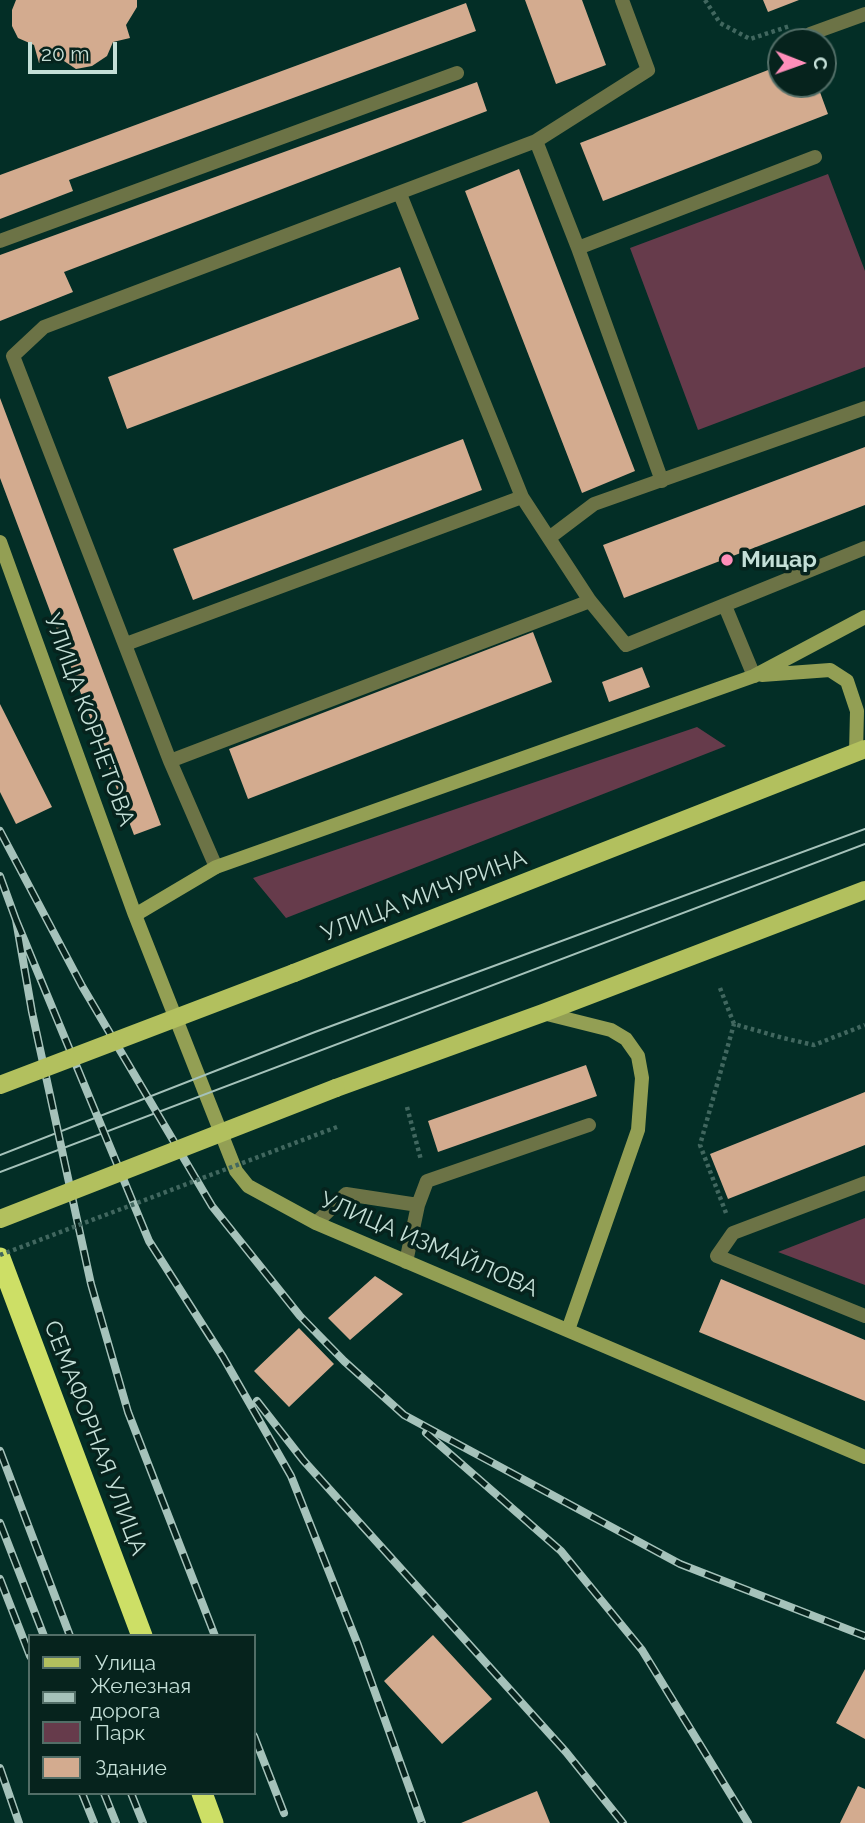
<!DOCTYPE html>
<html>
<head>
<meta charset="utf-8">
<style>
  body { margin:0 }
  #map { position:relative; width:865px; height:1823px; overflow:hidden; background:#032e26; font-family:Raleway,sans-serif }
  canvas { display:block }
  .legend { position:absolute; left:28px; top:1634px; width:228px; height:161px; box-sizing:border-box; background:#06231d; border:2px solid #526e67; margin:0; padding:9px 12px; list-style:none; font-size:21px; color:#c4dfd7 }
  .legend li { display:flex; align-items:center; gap:14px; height:35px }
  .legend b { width:35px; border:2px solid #526e67 }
  .north { position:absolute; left:767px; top:28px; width:70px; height:70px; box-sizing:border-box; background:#06231d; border:2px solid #526e67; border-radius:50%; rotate:91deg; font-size:19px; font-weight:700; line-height:28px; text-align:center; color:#c4dfd7 }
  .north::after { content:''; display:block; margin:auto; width:24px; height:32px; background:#ff8eba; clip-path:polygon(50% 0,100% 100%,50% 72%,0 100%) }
  .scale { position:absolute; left:28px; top:42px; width:89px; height:32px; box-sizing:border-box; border:4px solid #c4dfd7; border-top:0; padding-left:9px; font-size:21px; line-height:24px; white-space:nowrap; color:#c4dfd7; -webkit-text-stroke:5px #06231d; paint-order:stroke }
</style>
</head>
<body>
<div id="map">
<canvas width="865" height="1823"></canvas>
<ul class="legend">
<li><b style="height:9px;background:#b2c05e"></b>Улица</li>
<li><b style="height:9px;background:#a5c2ba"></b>Железная дорога</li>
<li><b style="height:19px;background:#663b4b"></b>Парк</li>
<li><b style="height:19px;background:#d3ab8f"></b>Здание</li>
</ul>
<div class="north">С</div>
<div class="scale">20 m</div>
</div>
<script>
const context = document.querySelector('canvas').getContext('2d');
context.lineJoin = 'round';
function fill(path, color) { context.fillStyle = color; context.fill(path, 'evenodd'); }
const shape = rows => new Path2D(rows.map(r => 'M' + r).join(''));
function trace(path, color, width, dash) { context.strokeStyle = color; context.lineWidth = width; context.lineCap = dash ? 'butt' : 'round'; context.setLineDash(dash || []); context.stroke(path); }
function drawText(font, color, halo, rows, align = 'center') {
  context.font = font + ' Raleway,sans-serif'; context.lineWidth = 7; context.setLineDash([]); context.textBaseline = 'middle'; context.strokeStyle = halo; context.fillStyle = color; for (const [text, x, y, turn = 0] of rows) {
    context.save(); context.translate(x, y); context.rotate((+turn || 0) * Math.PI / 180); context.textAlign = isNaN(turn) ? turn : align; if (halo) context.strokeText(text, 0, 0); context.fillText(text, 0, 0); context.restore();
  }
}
const green = shape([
  [828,174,865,271,865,367,698,430,630,248],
  [697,727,726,746,286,918,253,878],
  [865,1218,865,1285,778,1252]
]);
const building = shape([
  [16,0,137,0,137,7,126,25,130,38,113,42,107,56,92,66,76,69,58,57,39,63,34,45,18,38,12,26,12,10],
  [525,0,582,0,606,65,556,84],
  [763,0,799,0,768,12],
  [466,3,476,31,69,180,73,191,0,219,0,175],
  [781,65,781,84,817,84,828,114,603,201,580,143],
  [477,82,487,111,64,272,73,292,0,321,0,255],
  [519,169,635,471,582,493,465,191],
  [400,267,419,319,127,429,108,377],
  [0,398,161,825,134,835,0,478],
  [463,439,482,490,193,600,173,549],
  [865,447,865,505,624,598,603,545],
  [533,632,552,682,248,799,229,749],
  [642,667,650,687,609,702,602,682],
  [0,704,52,807,16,824,0,792],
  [586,1065,597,1096,438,1152,428,1121],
  [865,1092,865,1145,728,1199,710,1154],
  [375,1276,403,1294,350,1340,328,1318],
  [721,1279,865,1340,865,1401,699,1332],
  [299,1328,334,1364,289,1407,254,1371],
  [433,1635,492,1699,442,1744,384,1681],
  [865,1669,865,1739,836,1723],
  [858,1786,865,1789,865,1823,840,1823],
  [537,1791,550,1823,461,1823]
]);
const path = shape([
  [705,0,720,23,750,39,790,26],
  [720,988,734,1024,783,1038,814,1045,865,1025],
  [407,1107,421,1160],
  [726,1213,700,1145,734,1024]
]);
const lane = shape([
  [810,34,865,14],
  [536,141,578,248,662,481],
  [400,194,522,497,590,601,626,645,865,548],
  [0,241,457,73],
  [578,248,815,157],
  [549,538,594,504,865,408],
  [725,606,754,676],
  [126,644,522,497],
  [170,761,590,601],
  [216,867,170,761,13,356,44,327,536,141,648,70,622,0],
  [865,1183,733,1233,717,1256,865,1316],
  [316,1223,346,1194,418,1205],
  [406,1262,418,1205,427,1181,589,1125]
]);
const secondary = shape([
  [0,542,135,915,236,1171,248,1186,316,1223,865,1457],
  [762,675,830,670,847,681,857,711,856,753],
  [135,915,216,867,754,676,865,617],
  [543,1013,611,1030,626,1039,638,1056,642,1078,638,1130,568,1330]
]);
const primary = shape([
  [294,973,865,749],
  [336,1088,543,1013,865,890]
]);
const highway = shape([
  [0,1258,142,1636],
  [202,1793,213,1823]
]);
const tram = shape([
  [0,1155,315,1032,865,829],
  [0,1172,865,844]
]);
const rail = shape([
  [0,831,82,986,212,1206,300,1316,344,1361,404,1415,680,1564,865,1636],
  [0,876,16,920,32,1012,91,1284,128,1412,215,1636],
  [16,920,149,1241,223,1357,291,1476,358,1645,422,1823],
  [257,1401,303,1460,566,1752,623,1823],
  [426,1433,561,1551,642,1650,748,1823],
  [0,1451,70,1636],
  [0,1523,44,1636],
  [0,1579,30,1656],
  [254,1736,284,1813],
  [0,1768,19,1823],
  [82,1793,94,1823],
  [104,1793,116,1823],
  [131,1793,143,1823]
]);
const pathBridge = shape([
  [0,1255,337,1127]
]);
const primaryBridge = shape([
  [0,1085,294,973],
  [0,1219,336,1088]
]);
const markers = [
  [727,560,7,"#ff8eba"]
];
const poiNames = [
  ["Мицар",741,560]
];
const streetNames = [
  ["УЛИЦА КОРНЕТОВА",89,720,70],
  ["УЛИЦА МИЧУРИНА",424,896,-21],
  ["УЛИЦА ИЗМАЙЛОВА",429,1245,23],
  ["СЕМАФОРНАЯ УЛИЦА",95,1438,69]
];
fill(green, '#663b4b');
fill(building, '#d3ab8f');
trace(path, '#41675f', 4.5, [3.5, 3.5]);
trace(lane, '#6c7346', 14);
trace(secondary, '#939f54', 14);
trace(primary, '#b2c05e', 18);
trace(highway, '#cddf66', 21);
trace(tram, '#a5c2ba', 2);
trace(rail, '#a5c2ba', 8);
trace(rail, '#06231d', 5, [16]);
trace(pathBridge, '#41675f', 4.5, [3.5, 3.5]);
trace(primaryBridge, '#b2c05e', 18);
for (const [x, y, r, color] of markers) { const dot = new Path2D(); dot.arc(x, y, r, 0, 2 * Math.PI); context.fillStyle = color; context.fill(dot); trace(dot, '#06231d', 2.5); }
drawText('bold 23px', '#c4dfd7', '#06231d', poiNames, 'left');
drawText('23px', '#c4dfd7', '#06231d', streetNames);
</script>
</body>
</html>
